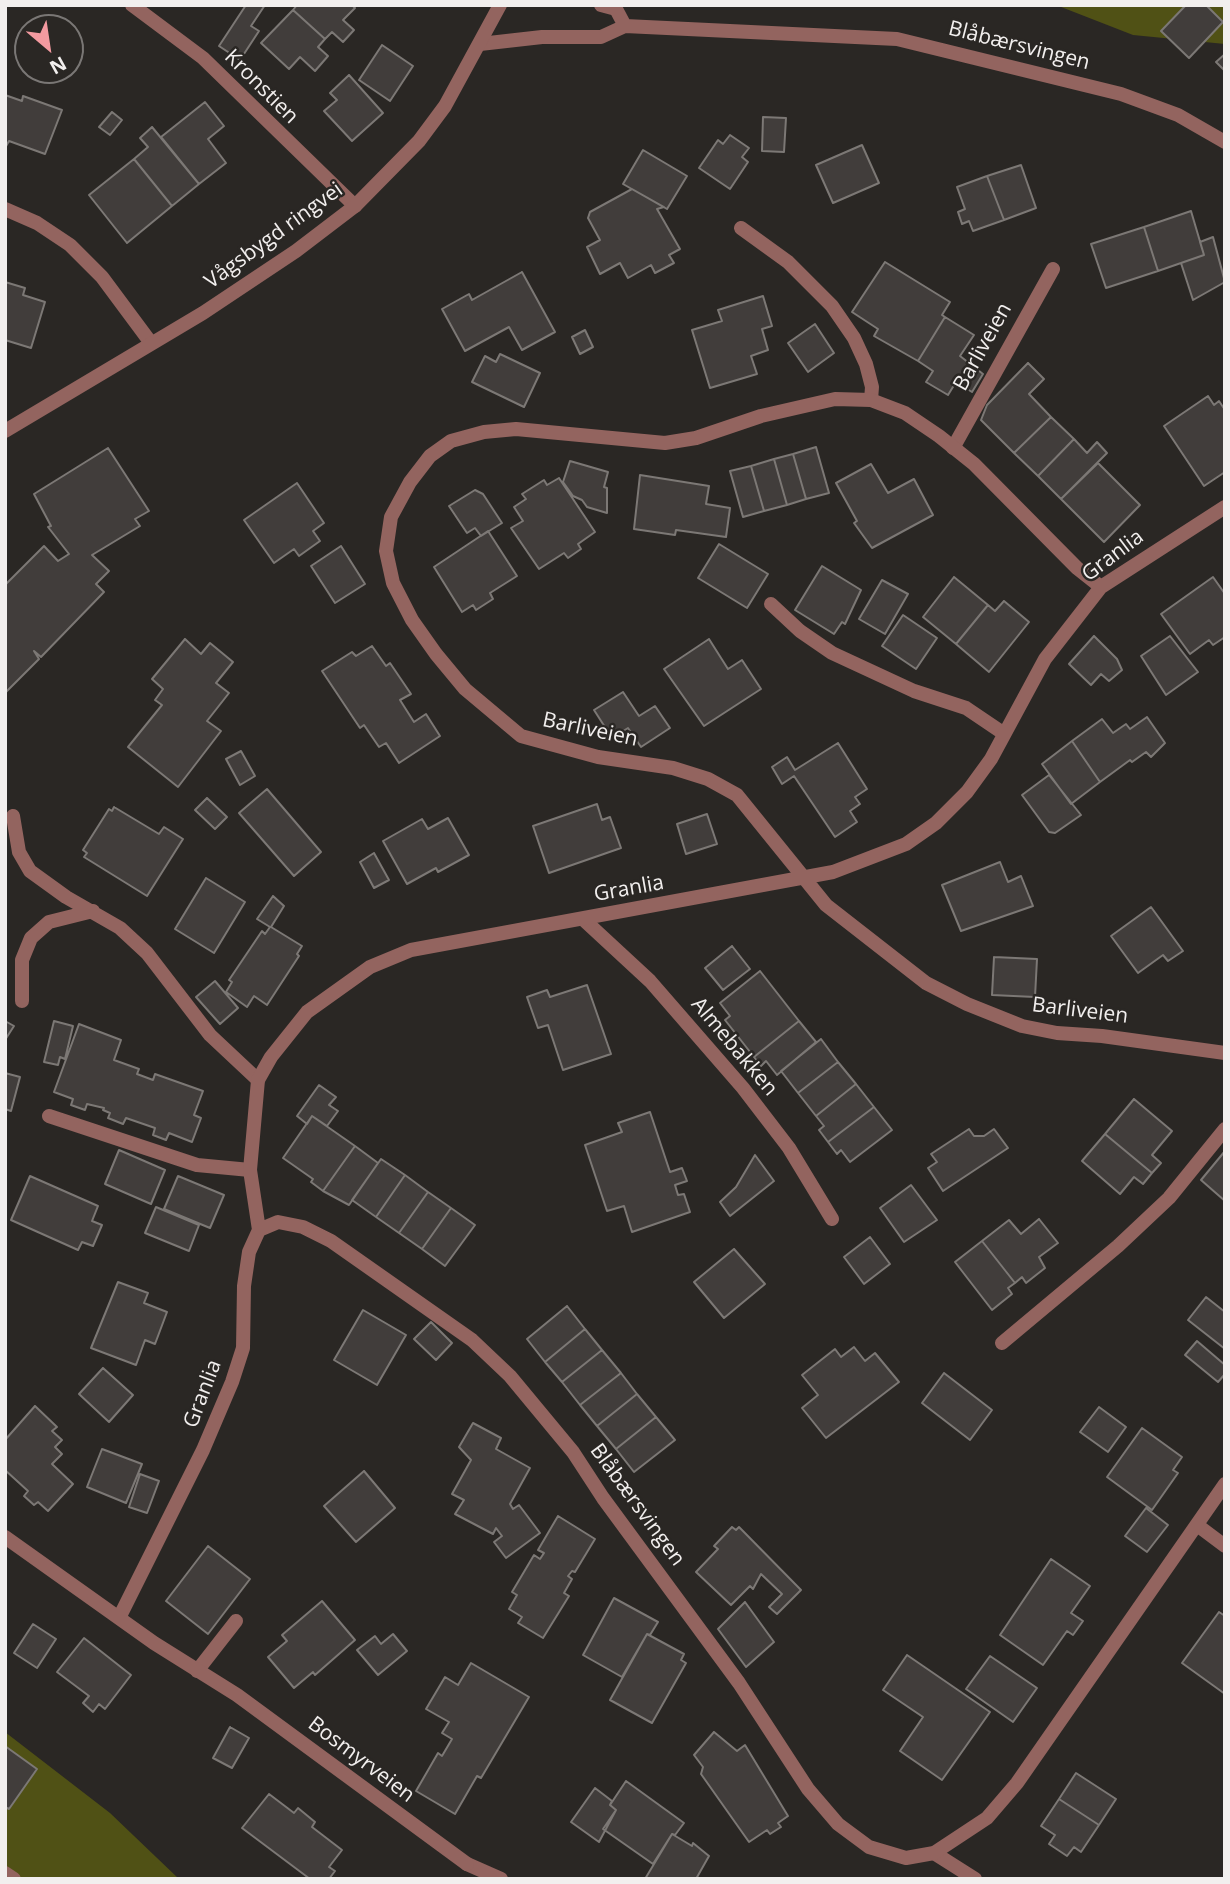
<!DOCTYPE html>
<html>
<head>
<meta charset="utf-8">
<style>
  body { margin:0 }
  #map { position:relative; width:1230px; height:1884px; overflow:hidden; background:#2a2724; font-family:"Open Sans",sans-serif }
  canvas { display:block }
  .frame { position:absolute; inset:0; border:7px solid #f2efee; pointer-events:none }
  .north { position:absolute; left:14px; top:14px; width:70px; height:70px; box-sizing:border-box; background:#2a2724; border:2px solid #7a7775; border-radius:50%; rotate:151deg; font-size:19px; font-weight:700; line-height:28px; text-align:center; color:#f2efee }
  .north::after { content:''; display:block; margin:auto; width:24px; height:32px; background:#f49aa0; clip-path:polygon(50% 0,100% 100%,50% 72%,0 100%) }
</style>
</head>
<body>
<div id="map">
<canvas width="1230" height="1884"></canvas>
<div class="frame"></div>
<div class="north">N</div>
</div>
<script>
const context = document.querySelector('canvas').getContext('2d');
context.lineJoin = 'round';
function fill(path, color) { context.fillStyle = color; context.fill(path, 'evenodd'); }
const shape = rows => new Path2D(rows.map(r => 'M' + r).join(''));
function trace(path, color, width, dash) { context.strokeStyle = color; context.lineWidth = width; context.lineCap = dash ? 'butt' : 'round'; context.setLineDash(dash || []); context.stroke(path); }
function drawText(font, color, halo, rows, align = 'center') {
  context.font = font + ' "Open Sans",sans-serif'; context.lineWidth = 5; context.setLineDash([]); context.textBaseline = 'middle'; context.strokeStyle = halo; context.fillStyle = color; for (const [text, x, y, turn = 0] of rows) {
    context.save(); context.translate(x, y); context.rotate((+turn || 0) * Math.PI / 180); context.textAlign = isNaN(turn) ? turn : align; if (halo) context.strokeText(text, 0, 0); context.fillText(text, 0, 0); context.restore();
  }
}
const forest = shape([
  [1056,5,1225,5,1225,44,1133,35],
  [5,1732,110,1813,179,1879,5,1879]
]);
const building = shape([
  [246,5,265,5,251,26,259,31,240,60,219,46,246,5],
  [297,5,352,5,355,8,343,20,354,30,343,42,332,32,325,39,293,10,297,5],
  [1186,5,1206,5,1223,22,1189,58,1161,31,1186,5],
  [293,10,325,39,318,47,328,56,315,71,300,57,289,69,261,43,293,10],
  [382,45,413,66,390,101,359,80,382,45],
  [1225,54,1225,71,1216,62,1225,54],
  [349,75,383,113,352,141,324,111,337,100,330,93,349,75],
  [5,95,22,101,23,96,62,110,45,154,9,141,5,148,5,95],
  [205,102,224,126,208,139,226,163,199,184,161,137,205,102],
  [112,112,122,120,110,135,99,127,112,112],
  [763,117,786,118,784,152,762,151,763,117],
  [152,127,199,184,172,206,134,159,148,147,140,138,152,127],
  [730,135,749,148,742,157,748,162,730,189,699,168,718,140,723,144,730,135],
  [862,145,879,183,833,203,816,165,862,145],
  [643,150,687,176,667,209,623,184,643,150],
  [134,159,172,206,127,243,89,195,134,159],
  [1021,165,1036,208,1004,220,987,176,1021,165],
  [987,176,1004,220,973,231,969,221,962,224,958,212,965,209,957,187,987,176],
  [632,189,664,207,657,209,680,249,669,255,674,263,655,273,651,265,628,278,620,263,600,274,587,247,600,240,588,218,590,212,632,189],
  [1191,211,1204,255,1158,271,1144,227,1191,211],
  [1144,227,1158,271,1106,288,1091,244,1144,227],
  [1213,237,1225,282,1193,300,1181,263,1204,255,1200,242,1213,237],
  [885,262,950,302,942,315,945,317,918,361,874,336,878,329,852,312,885,262],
  [522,272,555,332,522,350,509,327,465,351,442,309,469,294,472,300,522,272],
  [5,282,25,288,23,295,45,302,31,348,5,340,5,282],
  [763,296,772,326,762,329,768,350,751,356,757,374,710,388,692,330,722,321,718,310,763,296],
  [945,317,974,335,960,356,983,374,972,392,956,382,948,395,926,382,933,371,918,361,945,317],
  [815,324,834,353,808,372,788,343,815,324],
  [585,330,593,347,580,354,572,337,585,330],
  [500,354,540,373,524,407,472,382,485,356,496,362,500,354],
  [1028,363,1044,379,1029,394,1051,417,1014,453,981,420,987,405,1028,363],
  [1208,396,1214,405,1219,401,1225,410,1225,472,1204,486,1164,426,1208,396],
  [1051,417,1074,439,1038,476,1014,453,1051,417],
  [1074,439,1087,453,1097,442,1107,453,1061,499,1038,476,1074,439],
  [816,447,829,493,806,499,793,454,816,447],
  [108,448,149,511,135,519,140,526,92,555,109,571,96,584,104,592,41,657,34,651,39,659,5,693,5,585,44,546,58,561,69,554,48,527,51,526,34,494,108,448],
  [793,454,806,499,787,505,774,459,793,454],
  [774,459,787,505,764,511,751,466,774,459],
  [570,461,608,472,604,487,607,488,607,513,587,507,582,500,573,496,563,482,570,461],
  [1098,463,1140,505,1104,542,1061,499,1098,463],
  [871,464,888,493,914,479,933,515,872,548,854,523,857,521,836,483,871,464],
  [751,466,764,511,743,517,730,471,751,466],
  [640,475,709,486,706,504,730,508,726,537,676,530,675,535,634,529,640,475],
  [559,478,595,532,578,544,581,549,568,558,564,553,539,569,511,528,523,521,514,507,526,499,522,494,544,480,547,485,559,478],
  [297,483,324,523,313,531,320,541,299,556,294,549,274,563,244,520,297,483],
  [475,490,483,494,502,523,481,536,475,528,467,533,449,506,475,490],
  [488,531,517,576,490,593,493,599,476,610,473,605,462,612,434,567,488,531],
  [719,544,768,574,747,608,698,578,719,544],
  [341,546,365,584,335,603,311,566,341,546],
  [822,566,861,590,845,624,842,622,834,634,795,610,822,566],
  [954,577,988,605,956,644,923,617,954,577],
  [1213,577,1225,594,1225,637,1213,645,1209,640,1190,654,1161,614,1213,577],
  [882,580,908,594,885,634,859,619,882,580],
  [1004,601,1029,622,989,672,956,644,988,605,995,611,1004,601],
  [903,615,937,638,916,669,882,646,903,615],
  [1094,636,1117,659,1122,670,1109,681,1101,674,1091,685,1069,664,1094,636],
  [1170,636,1198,672,1166,695,1141,656,1170,636],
  [185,639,201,654,210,643,233,662,216,683,229,693,207,721,221,731,178,787,128,747,162,705,155,700,163,689,152,679,185,639],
  [709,639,728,669,742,660,761,689,704,726,664,669,709,639],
  [372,646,386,666,390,663,411,694,400,700,414,722,426,714,440,736,399,763,386,743,379,747,364,725,360,728,322,671,352,652,356,656,372,646],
  [623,692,639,716,655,706,670,728,641,747,628,728,612,738,594,710,623,692],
  [1147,717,1165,743,1151,757,1146,752,1132,762,1130,760,1100,782,1072,741,1102,719,1113,733,1126,724,1130,729,1147,717],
  [1072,741,1100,782,1071,804,1042,764,1072,741],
  [838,743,867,789,855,797,860,804,850,811,857,822,835,837,794,776,782,784,772,767,787,757,795,770,838,743],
  [241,751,255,776,240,785,226,759,241,751],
  [1049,775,1081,815,1055,833,1049,832,1022,795,1049,775],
  [267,789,321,852,294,876,239,813,267,789],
  [207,798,227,817,215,829,195,810,207,798],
  [597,804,602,820,610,817,621,848,549,873,533,826,597,804],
  [114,807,159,834,164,827,183,839,147,896,84,857,87,853,83,850,109,809,112,811,114,807],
  [707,814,717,844,686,854,677,824,707,814],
  [448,818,469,855,438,872,436,868,407,884,383,841,422,819,428,829,448,818],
  [374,853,389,880,374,888,360,862,374,853],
  [1000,862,1008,882,1021,876,1033,906,961,931,942,885,1000,862],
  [206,878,245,902,214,953,175,929,206,878],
  [273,896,284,906,271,927,302,946,297,954,299,956,267,1005,254,996,247,1007,226,992,232,982,229,980,262,931,265,934,270,927,257,919,273,896],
  [1151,907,1183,951,1168,961,1163,955,1138,973,1111,936,1151,907],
  [732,946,750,969,723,990,705,968,732,946],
  [994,957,1037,959,1035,997,992,995,994,957],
  [760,971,799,1021,754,1057,725,1020,730,1016,720,1003,760,971],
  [215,981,238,1008,220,1024,196,997,215,981],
  [587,985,611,1054,563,1070,548,1025,538,1028,527,997,547,990,550,997,587,985],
  [5,1021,14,1026,5,1040,5,1021],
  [54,1021,73,1026,65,1059,60,1057,58,1065,44,1062,54,1021],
  [799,1021,816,1042,777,1075,766,1061,761,1066,754,1057,799,1021],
  [79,1024,121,1040,114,1060,139,1069,137,1074,153,1080,155,1074,203,1091,194,1115,201,1118,192,1142,169,1133,166,1140,153,1135,155,1128,126,1118,123,1124,108,1118,110,1113,103,1110,104,1108,87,1104,85,1110,71,1105,73,1099,54,1092,79,1024],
  [821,1039,838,1062,798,1093,781,1071,821,1039],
  [838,1062,856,1084,816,1116,798,1093,838,1062],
  [5,1073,20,1077,11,1111,5,1109,5,1073],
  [856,1084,874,1107,828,1142,819,1130,824,1126,816,1116,856,1084],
  [319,1085,336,1097,329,1105,338,1111,327,1126,312,1116,307,1124,297,1116,319,1085],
  [1134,1099,1172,1131,1152,1155,1161,1163,1152,1173,1105,1134,1134,1099],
  [874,1107,892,1130,850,1162,841,1150,837,1154,828,1142,874,1107],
  [650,1112,670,1172,682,1168,687,1181,675,1185,678,1195,684,1194,690,1212,632,1232,624,1206,607,1211,585,1145,622,1132,618,1123,650,1112],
  [312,1116,355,1146,323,1191,311,1182,313,1179,283,1158,312,1116],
  [969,1129,974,1136,984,1136,994,1129,1008,1148,943,1191,928,1168,937,1162,931,1154,969,1129],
  [1105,1134,1152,1173,1143,1184,1134,1177,1120,1194,1082,1161,1105,1134],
  [355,1146,378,1163,349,1205,323,1191,355,1146],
  [119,1150,165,1170,151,1204,105,1184,119,1150],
  [1225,1151,1225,1201,1201,1180,1225,1151],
  [755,1155,774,1181,730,1216,720,1202,736,1187,755,1155],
  [381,1159,405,1175,376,1217,352,1200,381,1159],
  [405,1175,428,1192,399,1233,376,1217,405,1175],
  [30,1176,98,1206,92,1221,102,1225,93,1246,82,1242,78,1250,11,1220,30,1176],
  [178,1176,224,1195,210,1228,164,1209,178,1176],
  [911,1185,937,1220,904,1242,880,1208,911,1185],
  [428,1192,451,1208,422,1249,399,1233,428,1192],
  [156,1207,199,1225,189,1251,145,1233,156,1207],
  [451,1208,475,1225,445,1266,422,1249,451,1208],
  [1039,1219,1058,1243,1039,1257,1045,1268,1026,1283,1022,1277,1015,1283,982,1241,1009,1220,1021,1234,1039,1219],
  [870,1237,890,1264,864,1284,844,1257,870,1237],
  [982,1241,1015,1283,1008,1288,1012,1294,992,1310,955,1262,982,1241],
  [734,1249,765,1284,724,1318,694,1282,734,1249],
  [118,1282,148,1293,144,1303,167,1312,155,1344,145,1340,136,1365,91,1348,118,1282],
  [1206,1297,1225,1312,1225,1349,1188,1320,1206,1297],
  [567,1306,585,1329,545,1362,527,1339,567,1306],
  [363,1310,406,1335,377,1385,334,1360,363,1310],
  [431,1322,452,1343,436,1360,414,1339,431,1322],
  [585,1329,602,1350,562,1382,545,1362,585,1329],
  [1197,1341,1225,1365,1225,1374,1218,1382,1185,1355,1197,1341],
  [854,1347,865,1361,875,1353,899,1382,826,1438,802,1408,818,1395,802,1375,835,1349,841,1357,854,1347],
  [602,1350,621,1373,580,1405,562,1382,602,1350],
  [103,1368,133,1395,109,1422,79,1394,103,1368],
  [621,1373,637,1394,597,1426,580,1405,621,1373],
  [944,1373,992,1410,970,1440,922,1403,944,1373],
  [637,1394,656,1417,616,1449,597,1426,637,1394],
  [35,1406,57,1427,52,1431,62,1440,55,1447,62,1454,52,1464,73,1484,48,1511,38,1502,34,1505,24,1496,28,1491,5,1470,5,1440,35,1406],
  [1099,1407,1126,1427,1108,1452,1080,1432,1099,1407],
  [656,1417,675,1440,634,1472,616,1449,656,1417],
  [473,1423,501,1438,496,1449,530,1468,510,1504,513,1509,519,1505,540,1533,506,1558,494,1542,502,1536,496,1528,493,1534,455,1514,464,1500,452,1494,471,1460,459,1447,473,1423],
  [1142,1428,1182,1457,1173,1470,1178,1473,1152,1510,1107,1477,1142,1428],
  [102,1449,142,1464,126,1503,87,1487,102,1449],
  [364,1471,395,1508,356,1542,324,1506,364,1471],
  [140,1474,159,1481,147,1513,129,1507,140,1474],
  [1146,1508,1168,1525,1147,1552,1125,1536,1146,1508],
  [558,1516,595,1539,575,1572,572,1571,568,1576,572,1579,564,1593,569,1596,543,1638,518,1623,522,1617,509,1609,517,1595,512,1592,534,1555,540,1559,544,1553,538,1550,558,1516],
  [732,1527,736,1530,739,1527,801,1590,777,1614,769,1607,782,1594,761,1574,753,1589,750,1586,731,1605,696,1572,718,1549,714,1546,732,1527],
  [208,1546,250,1579,208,1634,166,1601,208,1546],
  [1051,1559,1090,1586,1071,1613,1083,1621,1073,1635,1067,1631,1043,1665,1000,1635,1051,1559],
  [614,1598,658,1622,650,1635,647,1634,622,1677,583,1655,614,1598],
  [322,1601,355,1640,315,1675,313,1672,294,1688,268,1657,287,1641,282,1635,322,1601],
  [745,1602,774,1642,746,1667,718,1629,745,1602],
  [1219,1612,1225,1616,1225,1694,1182,1663,1219,1612],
  [33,1624,56,1639,37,1668,14,1653,33,1624],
  [393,1634,407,1651,378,1675,357,1650,375,1636,381,1644,393,1634],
  [647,1634,684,1654,681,1660,686,1663,652,1723,610,1700,647,1634],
  [84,1638,131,1675,105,1709,99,1704,93,1712,83,1703,89,1696,57,1672,84,1638],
  [907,1655,990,1712,942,1780,900,1751,923,1717,883,1690,907,1655],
  [990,1656,1037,1688,1013,1722,966,1689,990,1656],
  [471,1663,529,1697,481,1778,477,1776,455,1814,416,1791,438,1753,442,1756,452,1739,442,1733,449,1722,426,1709,445,1677,458,1685,471,1663],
  [230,1727,249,1738,232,1768,213,1758,230,1727],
  [714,1732,737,1751,745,1745,788,1816,778,1823,781,1827,770,1834,767,1830,749,1842,701,1774,703,1767,694,1755,714,1732],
  [5,1746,37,1769,9,1809,5,1807,5,1746],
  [1076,1773,1116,1799,1099,1825,1059,1799,1076,1773],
  [626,1781,684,1823,675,1835,672,1834,653,1864,603,1829,616,1810,610,1805,626,1781],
  [595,1788,612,1801,610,1805,616,1810,599,1842,571,1822,595,1788],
  [269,1794,294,1813,298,1808,315,1822,312,1827,342,1850,329,1867,335,1871,329,1879,310,1879,242,1828,269,1794],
  [1059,1799,1099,1825,1081,1852,1074,1847,1067,1856,1049,1844,1055,1835,1041,1826,1059,1799],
  [672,1834,692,1846,693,1843,709,1856,696,1879,645,1879,672,1834]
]);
const service = shape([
  [741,228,788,262,832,306,854,338,866,364,872,387,871,400],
  [953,448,1053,269],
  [771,604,800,631,832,653,914,691,966,708,1003,733],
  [13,816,19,852,30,871,66,897,120,928,147,953,210,1035,258,1080],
  [583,919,650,981,743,1088,789,1148,832,1219],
  [22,1001,22,960,31,938,49,922,93,911],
  [49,1116,197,1165,250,1170],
  [1002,1343,1118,1246,1169,1198,1225,1129],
  [197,1671,236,1621],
  [934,1853,975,1879],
  [467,1864,501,1879]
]);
const minor = shape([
  [132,5,203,58,355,206],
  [601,5,616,9,625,26],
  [480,44,542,37,601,37,625,26,897,39,1121,94,1178,115,1225,142],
  [5,209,37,223,70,245,102,277,151,343],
  [1101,587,1077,568,974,464,939,436,905,413,871,400,835,399,761,416,696,438,665,443,516,429,484,432,451,441,430,456,410,482,391,517,386,551,393,583,412,620,436,654,465,689,521,736,598,757,673,768,708,779,737,795,826,905,926,983,967,1004,1022,1026,1057,1033,1102,1036,1225,1053],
  [259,1230,278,1222,303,1227,331,1241,472,1340,510,1376,573,1452,603,1498,739,1683,808,1789,838,1824,869,1847,906,1858,934,1853,987,1818,1017,1783,1225,1484],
  [1197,1525,1225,1546],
  [5,1537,154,1643,237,1695,467,1864],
  [120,1616,203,1450,232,1382,243,1348,244,1286,249,1252,259,1230,250,1170,258,1080,271,1057,307,1012,370,967,411,950,833,872,906,844,936,823,967,792,991,759,1045,659,1101,587,1225,507]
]);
const tertiary = shape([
  [5,431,203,313,296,251,355,206,419,141,445,106,500,5],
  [5,1873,14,1879]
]);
const streetNames = [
  ["Blåbærsvingen",1019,46,14],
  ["Kronstien",261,87,45],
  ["Vågsbygd ringvei",274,236,-36],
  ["Barliveien",983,347,-61],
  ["Granlia",1113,556,-37],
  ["Barliveien",590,730,12],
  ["Granlia",629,889,-10],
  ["Barliveien",1080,1011,7],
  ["Almebakken",734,1047,50],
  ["Granlia",203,1394,-69],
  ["Blåbærsvingen",637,1505,54],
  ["Bosmyrveien",361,1760,37]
];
fill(forest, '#505115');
fill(building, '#413d3b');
trace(building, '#7c7875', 2);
trace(service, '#93645f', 14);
trace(minor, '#93645f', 14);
trace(tertiary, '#93645f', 14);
drawText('21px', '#f2efee', '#2a2724', streetNames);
</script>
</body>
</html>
